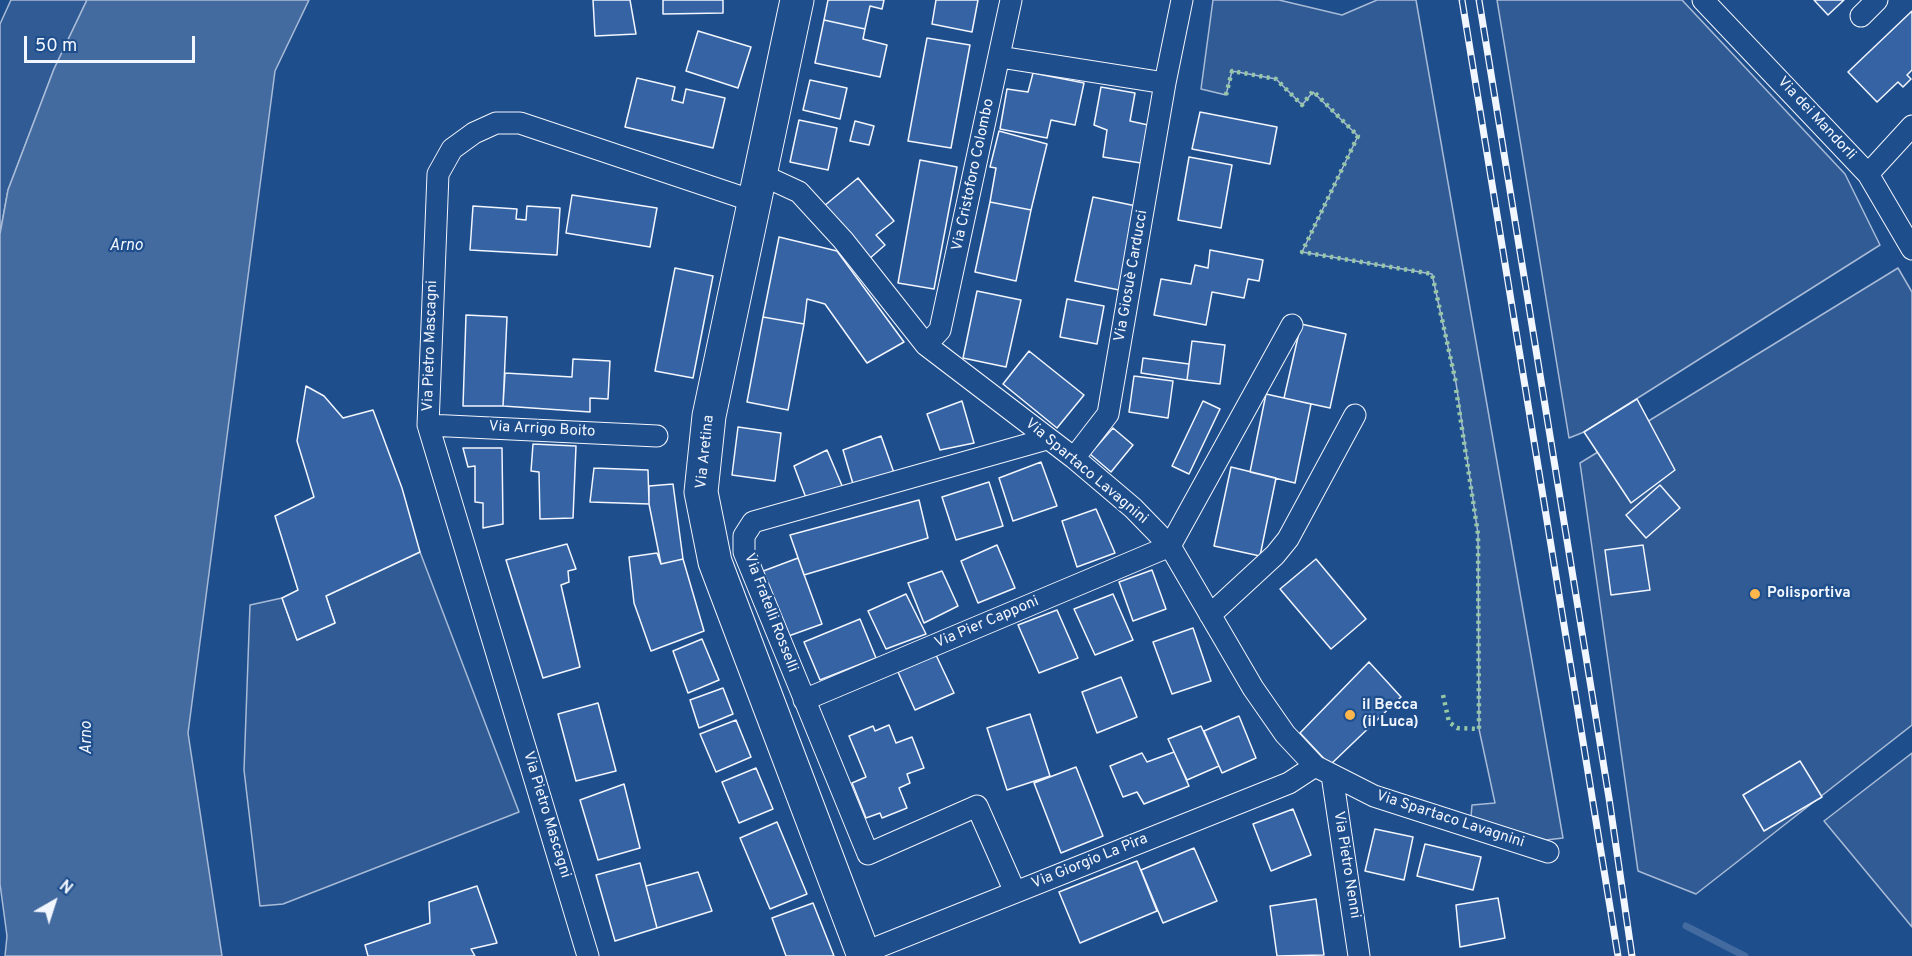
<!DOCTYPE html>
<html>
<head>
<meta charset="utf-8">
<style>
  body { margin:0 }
  #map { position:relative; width:1912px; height:956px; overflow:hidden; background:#1f4e8c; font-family:Overpass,sans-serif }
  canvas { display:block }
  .north { position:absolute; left:24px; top:872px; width:60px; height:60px; -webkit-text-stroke:4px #1f4e8c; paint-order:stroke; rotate:39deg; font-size:16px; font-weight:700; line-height:24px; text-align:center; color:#f2f6ff }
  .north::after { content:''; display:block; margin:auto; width:21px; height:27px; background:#f2f6ff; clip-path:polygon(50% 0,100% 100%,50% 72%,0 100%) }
  .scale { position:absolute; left:24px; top:36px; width:171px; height:27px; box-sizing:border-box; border:3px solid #f2f6ff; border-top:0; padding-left:8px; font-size:18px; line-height:21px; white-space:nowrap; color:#f2f6ff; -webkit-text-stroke:4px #1f4e8c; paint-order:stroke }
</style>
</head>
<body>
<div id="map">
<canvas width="1912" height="956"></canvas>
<div class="north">N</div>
<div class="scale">50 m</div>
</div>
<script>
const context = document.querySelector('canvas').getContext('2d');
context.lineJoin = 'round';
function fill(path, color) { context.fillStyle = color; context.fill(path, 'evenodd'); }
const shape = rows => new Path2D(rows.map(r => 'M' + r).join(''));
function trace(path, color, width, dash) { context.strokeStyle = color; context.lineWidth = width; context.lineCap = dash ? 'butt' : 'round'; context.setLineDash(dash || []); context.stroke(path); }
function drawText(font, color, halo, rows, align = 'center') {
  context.font = font + ' Overpass,sans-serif'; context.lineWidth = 4.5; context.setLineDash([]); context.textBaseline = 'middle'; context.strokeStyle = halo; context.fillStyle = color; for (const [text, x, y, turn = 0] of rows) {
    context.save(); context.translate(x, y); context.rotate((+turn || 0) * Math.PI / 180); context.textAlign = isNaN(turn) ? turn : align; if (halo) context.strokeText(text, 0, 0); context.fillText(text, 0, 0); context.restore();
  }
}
const green = shape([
  [11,0,87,0,54,69,8,190,0,234,0,24,11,0],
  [1213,0,1279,0,1342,15,1377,0,1416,0,1563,838,1546,840,1471,817,1472,805,1495,803,1479,729,1478,534,1456,383,1432,274,1302,252,1358,136,1313,92,1302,105,1276,79,1232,71,1226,95,1201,89,1213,0],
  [1497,0,1682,0,1845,174,1880,245,1584,432,1569,438,1497,0],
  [1898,268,1912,292,1912,725,1696,894,1638,871,1580,463,1898,268],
  [420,552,519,812,283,904,260,906,244,770,250,605,282,598,297,640,335,623,326,596,420,552],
  [1912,753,1912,927,1824,821,1912,753]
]);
const water = shape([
  [87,0,309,0,275,71,188,733,222,956,5,956,7,936,0,884,0,234,8,190,54,69,87,0]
]);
const stream = shape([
  [1686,926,1745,956]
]);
const building = shape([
  [593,0,630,0,636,34,595,36,593,0],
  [663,0,723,0,723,13,663,14,663,0],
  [828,0,884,0,882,9,870,6,865,29,824,20,828,0],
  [936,0,978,0,972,32,932,24,936,0],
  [1814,0,1844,0,1828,15,1814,0],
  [1912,11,1912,70,1907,75,1911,79,1903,87,1898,82,1877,102,1848,72,1912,11],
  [824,20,865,29,863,39,887,45,880,77,815,63,824,20],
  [698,31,751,47,738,88,686,71,698,31],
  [927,38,970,45,951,148,908,141,927,38],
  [1033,73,1084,83,1075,125,1051,120,1047,138,1000,129,1007,89,1028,92,1033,73],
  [637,78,675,87,672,100,683,103,686,89,725,98,713,148,625,127,637,78],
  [810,80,847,88,840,119,803,110,810,80],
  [1101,87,1135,93,1130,121,1148,125,1141,163,1103,157,1107,130,1094,125,1101,87],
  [1200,112,1277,127,1270,164,1192,149,1200,112],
  [799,120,837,128,828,170,790,162,799,120],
  [855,121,874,126,869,145,850,141,855,121],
  [999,131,1047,144,1031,210,990,202,996,168,990,167,999,131],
  [1189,157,1232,165,1221,228,1178,220,1189,157],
  [920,160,957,167,934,289,898,283,920,160],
  [858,178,894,221,876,235,885,245,869,259,824,206,858,178],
  [572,195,657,208,650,247,566,233,572,195],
  [1093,197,1136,206,1119,290,1075,281,1093,197],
  [990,202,1031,210,1016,281,975,272,990,202],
  [473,206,517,209,516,219,526,220,527,206,560,208,557,255,470,250,473,206],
  [779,237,837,251,904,342,867,363,825,304,807,299,804,324,763,317,779,237],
  [1210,250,1263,260,1259,281,1248,279,1244,298,1212,292,1206,325,1154,315,1161,279,1191,284,1195,265,1208,268,1210,250],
  [675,268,713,276,693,378,655,371,675,268],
  [977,291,1021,300,1006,367,963,358,977,291],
  [1067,299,1104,306,1097,344,1060,337,1067,299],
  [466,315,507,317,503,406,463,406,466,315],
  [763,317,804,324,788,410,747,402,763,317],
  [1301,324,1346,334,1330,408,1284,398,1301,324],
  [1192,341,1225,345,1220,384,1187,380,1192,341],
  [1029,351,1084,395,1057,428,1003,384,1029,351],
  [1143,358,1189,364,1187,380,1141,373,1143,358],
  [573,359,610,361,608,399,590,398,590,412,503,406,505,373,572,377,573,359],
  [1134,376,1173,381,1168,418,1129,412,1134,376],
  [306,386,324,396,343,418,373,410,402,488,420,552,326,596,335,623,297,640,282,598,298,590,275,516,314,497,297,441,306,386],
  [1266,394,1311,404,1295,483,1250,472,1266,394],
  [1637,399,1675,470,1631,503,1584,432,1637,399],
  [962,401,974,443,940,450,927,414,962,401],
  [1203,401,1220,409,1189,474,1172,466,1203,401],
  [738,427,781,433,775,481,732,475,738,427],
  [1113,428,1133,445,1111,472,1090,454,1113,428],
  [881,436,894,473,853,484,843,450,881,436],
  [533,444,576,446,573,518,540,519,539,472,531,471,533,444],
  [463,448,502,448,503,524,483,528,483,503,475,502,475,466,468,467,463,448],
  [827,450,843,488,806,498,794,466,827,450],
  [1041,462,1057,506,1013,521,999,478,1041,462],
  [1231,467,1276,478,1260,556,1214,546,1231,467],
  [594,468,648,470,649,504,590,502,594,468],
  [989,482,1003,526,956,540,942,497,989,482],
  [673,484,683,559,661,564,649,504,649,486,673,484],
  [1660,485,1680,508,1646,538,1626,515,1660,485],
  [919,500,928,538,804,575,790,535,919,500],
  [1096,509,1115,553,1077,567,1062,521,1096,509],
  [567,544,576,569,568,571,569,582,561,585,580,667,543,678,506,560,567,544],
  [997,545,1015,588,978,603,961,561,997,545],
  [1643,545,1650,590,1611,595,1605,550,1643,545],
  [657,553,661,564,683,559,704,631,651,651,634,603,629,557,657,553],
  [798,558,822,624,783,638,758,573,798,558],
  [1316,559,1366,619,1331,649,1280,589,1316,559],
  [1152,570,1166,609,1133,621,1119,582,1152,570],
  [942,571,958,606,924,623,908,583,942,571],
  [906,594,926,634,886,649,868,611,906,594],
  [1113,594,1133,640,1095,655,1074,609,1113,594],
  [1057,610,1078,658,1039,673,1018,625,1057,610],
  [860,619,876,658,820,680,804,642,860,619],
  [1193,628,1211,681,1172,694,1153,642,1193,628],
  [702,639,719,680,688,693,673,651,702,639],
  [936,655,954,693,915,710,898,672,936,655],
  [1369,662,1401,697,1330,765,1300,733,1369,662],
  [1121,677,1137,717,1097,733,1082,692,1121,677],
  [723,688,733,714,699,728,690,700,723,688],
  [598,703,616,771,576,781,558,714,598,703],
  [1030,714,1050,776,1007,790,987,728,1030,714],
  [1239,716,1256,758,1222,773,1204,731,1239,716],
  [736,720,751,757,716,772,700,734,736,720],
  [889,725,896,743,912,737,924,768,907,774,910,783,899,788,907,808,882,818,880,813,866,818,852,783,866,777,849,736,873,726,875,731,889,725],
  [1201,726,1219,766,1187,780,1168,739,1201,726],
  [1174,752,1189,786,1144,804,1137,792,1123,797,1110,766,1142,753,1147,762,1174,752],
  [1800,761,1822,797,1764,831,1743,795,1800,761],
  [1076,767,1103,836,1061,853,1034,783,1076,767],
  [756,768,773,809,739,823,722,782,756,768],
  [624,784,640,848,598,860,580,800,624,784],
  [1293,809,1311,855,1271,871,1253,824,1293,809],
  [777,822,807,894,770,909,740,838,777,822],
  [1375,829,1413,837,1404,880,1365,871,1375,829],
  [1425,844,1481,857,1473,890,1417,876,1425,844],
  [1194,848,1217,901,1163,923,1141,870,1194,848],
  [1137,861,1157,911,1080,943,1059,892,1137,861],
  [640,863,657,928,615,941,596,875,640,863],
  [698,872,712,911,657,928,646,886,698,872],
  [477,886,497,943,471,949,475,956,368,956,365,945,430,923,429,902,477,886],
  [1498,898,1505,938,1460,947,1456,905,1498,898],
  [1316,899,1324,955,1277,956,1270,906,1316,899],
  [813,903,834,956,786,956,772,918,813,903]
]);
const minor = shape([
  [1703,0,1868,174,1912,249],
  [1861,16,1877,0],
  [1000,57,1165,83,1182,0],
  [1868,174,1912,126],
  [762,175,799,192,843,240,926,345,1074,458,1133,508,1170,546,1253,688,1285,734,1315,766,1374,796,1548,852],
  [926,345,940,330,1011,0],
  [428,425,657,436],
  [1074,458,1108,414,1165,83],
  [1210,615,1275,555,1288,539,1355,415],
  [804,700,1170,546,1292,325],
  [1332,775,1359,956],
  [1015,892,977,806,868,854,744,552,744,536,753,522,1047,439],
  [863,953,1289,783,1315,766],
  [588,956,428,425,438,174,452,149,474,133,496,123,520,123,756,202]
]);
const primary = shape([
  [797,0,709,416,701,492,715,562,864,956]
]);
const rail = shape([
  [1462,0,1618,956],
  [1479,0,1609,798,1632,956]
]);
const hedge = shape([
  [1226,95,1232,71,1276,79,1302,105,1313,91,1358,136,1302,252,1432,274,1456,383],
  [1443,695,1449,722,1457,728,1479,729,1478,534,1456,389]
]);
const markers = [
  [1755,594,6,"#ffb74d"],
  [1350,715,6,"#ffb74d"]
];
const streetNames = [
  ["Via dei Mandorli",1816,119,47],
  ["Via Cristoforo Colombo",974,175,-78],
  ["Via Giosuè Carducci",1132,276,-80],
  ["Via Pietro Mascagni",431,346,-88],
  ["Via Arrigo Boito",542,430,3],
  ["Via Aretina",706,452,-84],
  ["Via Spartaco Lavagnini",1086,472,40],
  ["Via Fratelli Rosselli",770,613,69],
  ["Via Pier Capponi",987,623,-23],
  ["Via Pietro Mascagni",546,815,73],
  ["Via Spartaco Lavagnini",1450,820,18],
  ["Via Giorgio La Pira",1090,862,-22],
  ["Via Pietro Nenni",1346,865,81]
];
const poiNames = [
  ["Polisportiva",1767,594],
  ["il Becca",1362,706],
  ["(il Luca)",1362,723]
];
const waterNames = [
  ["Arno",126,247],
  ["Arno",88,738,-90]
];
fill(green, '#305b95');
trace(green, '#a8bbd7', 1.5);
fill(water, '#446ba0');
trace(water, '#a8bbd7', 1.5);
trace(stream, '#446ba0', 7);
fill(building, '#3563a3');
trace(building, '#f2f6ff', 1.5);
trace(minor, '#f2f6ff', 23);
trace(primary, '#f2f6ff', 35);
trace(minor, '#1f4e8c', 21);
trace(primary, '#1f4e8c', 33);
trace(rail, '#f2f6ff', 7);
trace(rail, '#1f4e8c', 4.5, [14]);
trace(hedge, '#97c8a6', 4.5, [3, 4.5]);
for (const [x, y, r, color] of markers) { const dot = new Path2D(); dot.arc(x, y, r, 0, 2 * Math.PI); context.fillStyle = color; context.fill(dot); trace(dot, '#1f4e8c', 2); }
drawText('15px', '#f2f6ff', '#1f4e8c', streetNames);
drawText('bold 15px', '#f2f6ff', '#1f4e8c', poiNames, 'left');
drawText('italic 16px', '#f2f6ff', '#1f4e8c', waterNames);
</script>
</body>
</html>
